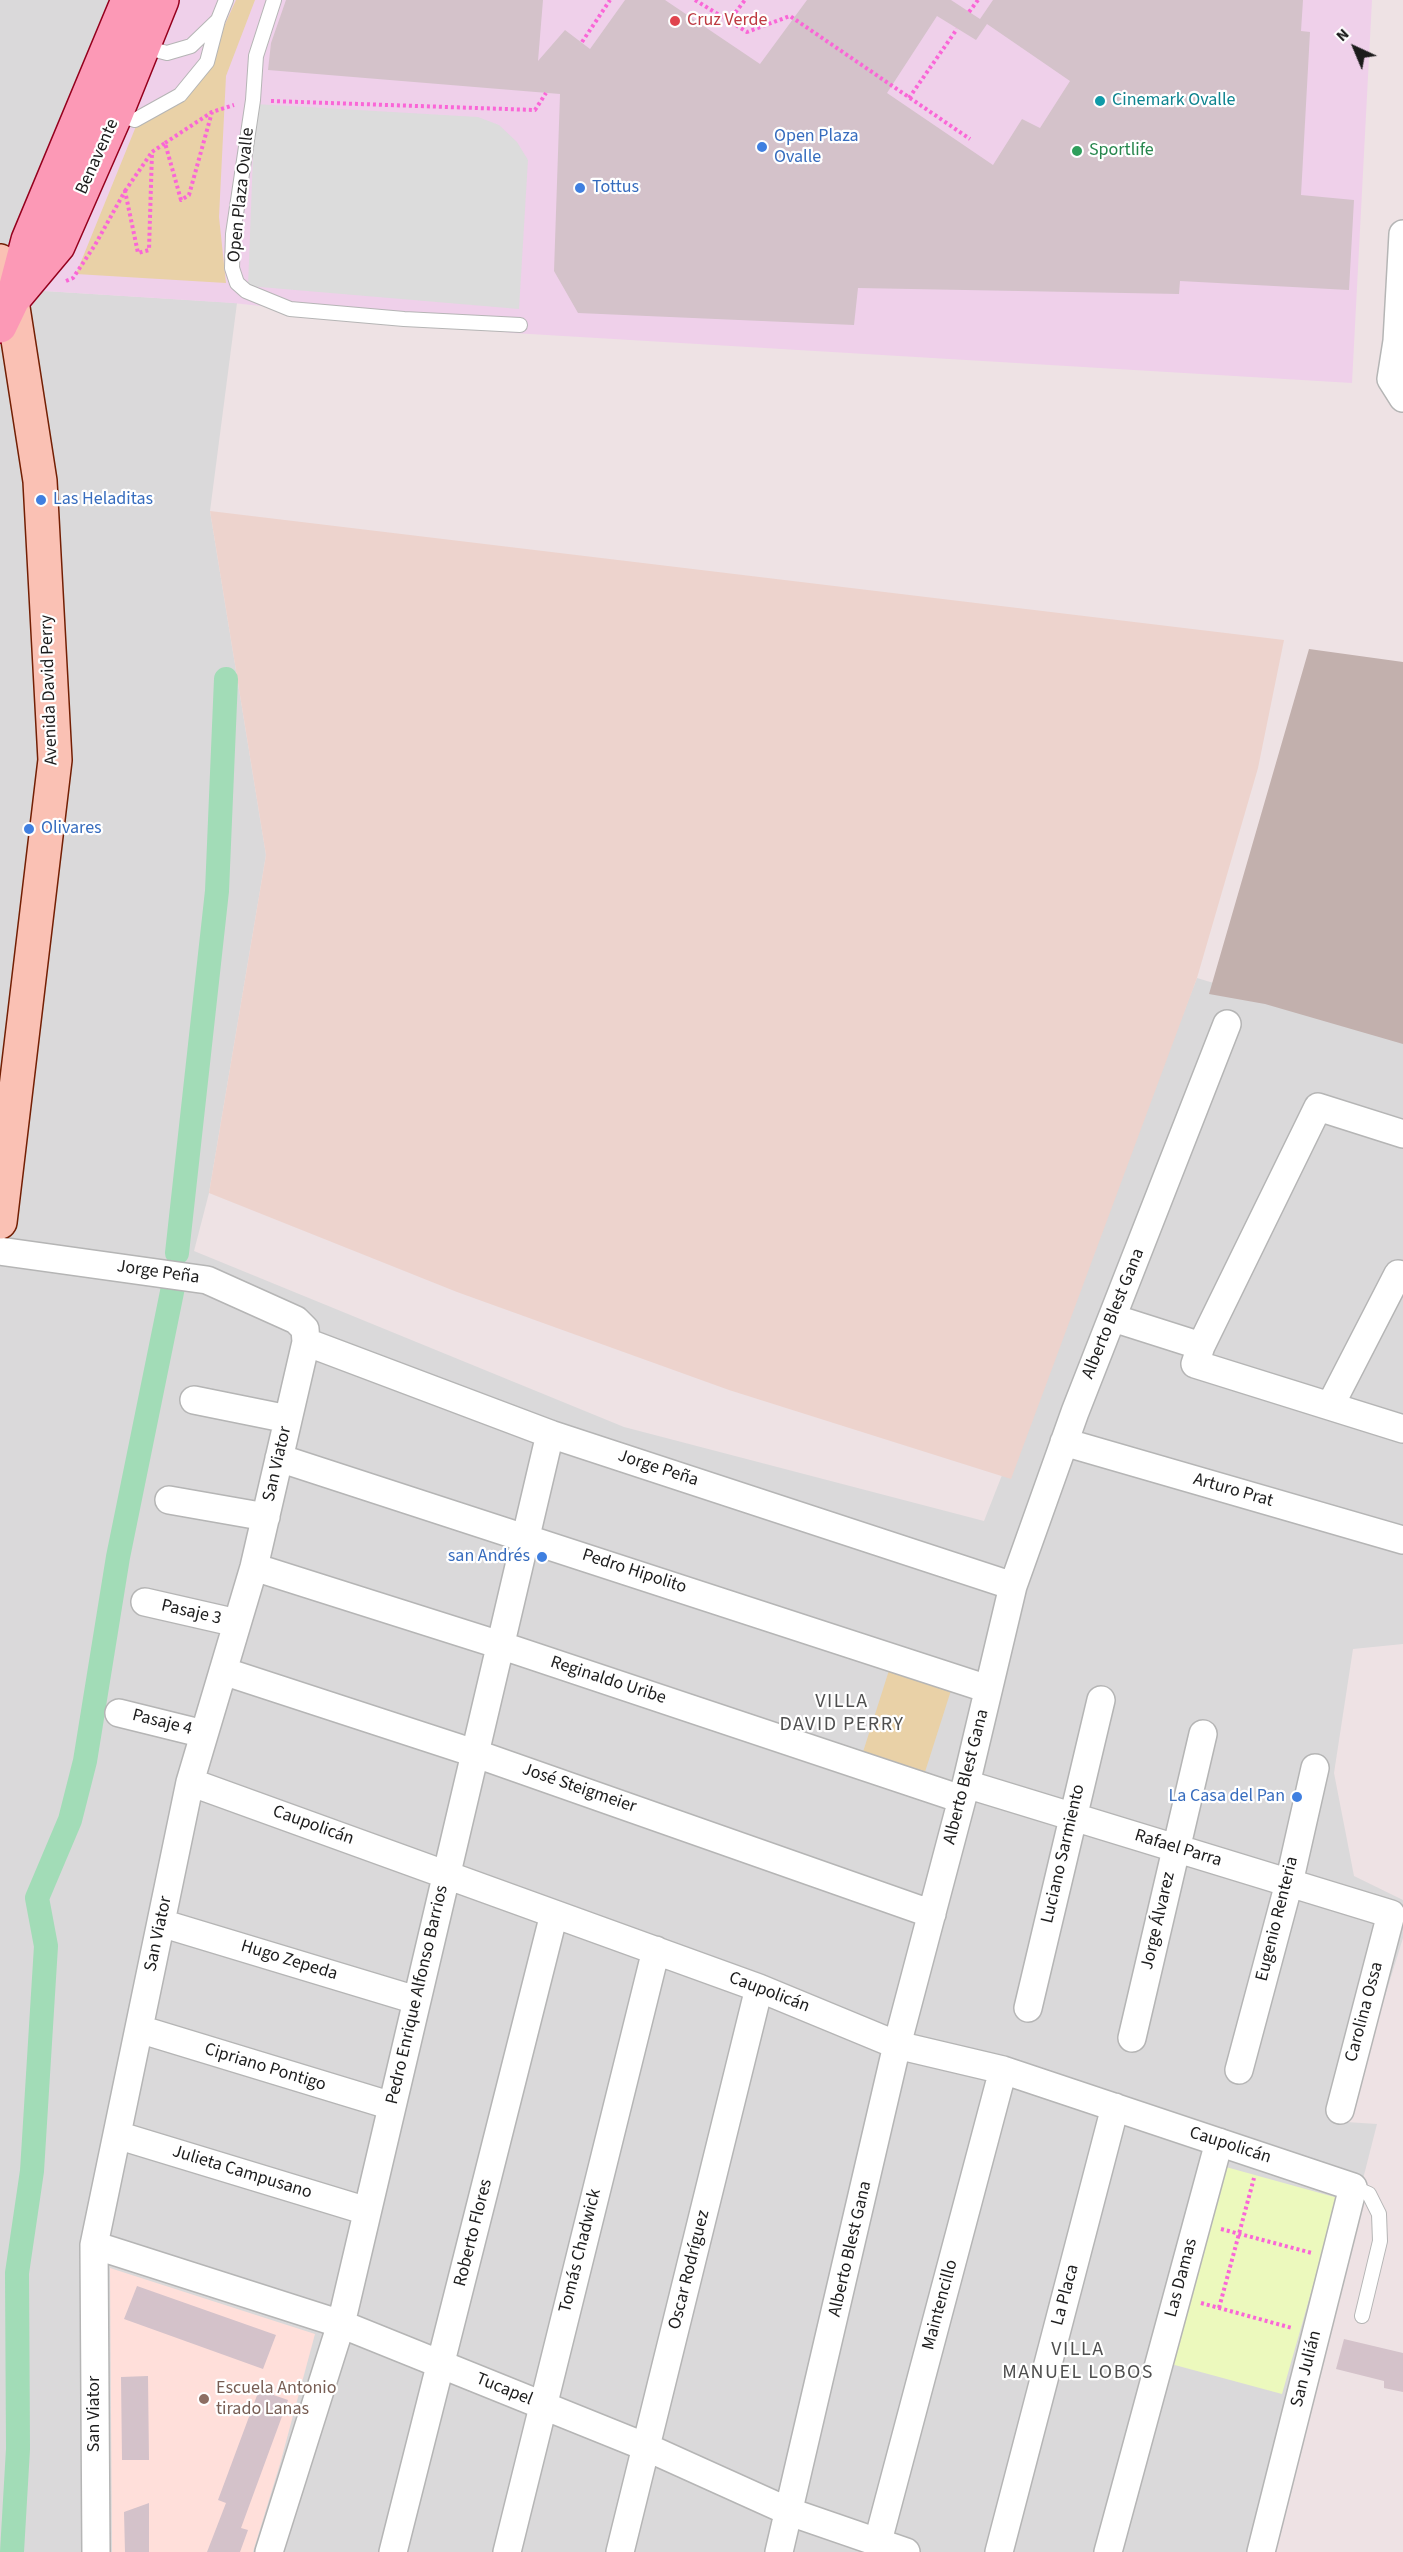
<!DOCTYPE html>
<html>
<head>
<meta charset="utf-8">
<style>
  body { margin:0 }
  #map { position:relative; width:1403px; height:2552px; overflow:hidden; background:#eee2e4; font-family:"Source Sans 3",sans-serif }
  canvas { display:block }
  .north { position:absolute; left:1325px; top:18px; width:60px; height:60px; -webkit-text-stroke:4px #fff; paint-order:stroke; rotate:316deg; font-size:16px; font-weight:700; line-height:24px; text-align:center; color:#1c1c1c }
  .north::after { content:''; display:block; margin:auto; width:21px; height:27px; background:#1c1c1c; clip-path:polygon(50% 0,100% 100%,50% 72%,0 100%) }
</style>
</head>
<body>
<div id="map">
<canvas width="1403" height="2552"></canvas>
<div class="north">N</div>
</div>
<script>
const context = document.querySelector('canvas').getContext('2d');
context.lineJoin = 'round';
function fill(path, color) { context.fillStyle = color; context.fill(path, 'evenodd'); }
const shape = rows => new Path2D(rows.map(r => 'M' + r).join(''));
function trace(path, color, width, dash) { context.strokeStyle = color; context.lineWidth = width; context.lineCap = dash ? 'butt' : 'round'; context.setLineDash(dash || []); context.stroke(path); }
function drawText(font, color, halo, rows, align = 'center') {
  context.font = font + ' "Source Sans 3",sans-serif'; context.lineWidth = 4.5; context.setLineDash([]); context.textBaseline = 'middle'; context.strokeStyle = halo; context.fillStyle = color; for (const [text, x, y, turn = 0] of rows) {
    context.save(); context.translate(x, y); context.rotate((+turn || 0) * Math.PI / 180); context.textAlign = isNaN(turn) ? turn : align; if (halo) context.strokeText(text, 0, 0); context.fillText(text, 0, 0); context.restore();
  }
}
const residential = shape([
  [0,0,145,0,29,290,237,303,210,511,266,855,209,1193,194,1251,624,1427,984,1521,1197,978,1403,1040,1403,1644,1353,1649,1334,1773,1354,1876,1403,1900,1403,1938,1346,2122,1377,2124,1268,2552,0,2552]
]);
const commercial = shape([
  [145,0,1372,0,1352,383,513,333,233,303,29,290]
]);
const education = shape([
  [110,2268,315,2334,280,2464,253,2552,112,2552]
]);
const construction = shape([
  [1309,649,1403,662,1403,1044,1265,1004,1209,994]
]);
const farmland = shape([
  [210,511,1284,640,1258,768,1197,978,1011,1479,729,1390,457,1292,209,1193,266,855]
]);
const grass = shape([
  [236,0,255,0,226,76,219,217,226,283,76,274,143,109,197,86],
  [891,1664,953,1684,925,1772,863,1752]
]);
const park = shape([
  [1226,2167,1338,2198,1282,2394,1171,2364]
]);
const parking = shape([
  [255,104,478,117,499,125,517,142,528,160,519,309,248,286]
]);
const canal = shape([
  [177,1253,217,891,226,679],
  [12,2552,18,2449,17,2273,32,2171,46,1946,37,1898,70,1820,85,1761,118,1557,173,1287]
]);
const building = shape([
  [286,0,543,0,538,61,565,30,590,49,625,0,665,0,760,64,807,0,951,0,980,19,993,0,1303,0,1301,31,1310,32,1301,195,1354,200,1349,290,1180,281,1179,294,858,288,854,325,578,313,554,271,560,94,268,70,271,43],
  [937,16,976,40,987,24,1070,81,1040,128,1022,119,993,165,887,93],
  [137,2286,276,2335,263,2369,124,2319],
  [1344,2339,1403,2353,1403,2392,1384,2388,1384,2381,1336,2369],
  [148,2376,149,2460,122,2460,121,2377],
  [259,2390,288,2400,241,2528,248,2530,240,2552,207,2552,226,2503,218,2500],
  [149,2503,149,2552,125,2552,124,2512]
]);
const path = shape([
  [695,0,747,32,790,16,970,139],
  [969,12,978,0],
  [728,22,745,0],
  [582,42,610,0],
  [909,98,957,29],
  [271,101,535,110,546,93],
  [165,143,212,112],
  [125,191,152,152],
  [66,281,73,278,95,245,125,191,138,253,149,250,152,152,165,143,181,200,189,195,212,112,234,105],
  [1221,2229,1312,2253],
  [1201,2303,1292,2328],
  [1219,2308,1254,2178]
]);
const service = shape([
  [274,0,256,56,253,100,233,234,232,268,237,283,246,291,290,309,404,319,520,325],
  [218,20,226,0],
  [116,114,135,120,180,95,207,62,218,20,191,46,167,53,144,47],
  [1353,2187,1369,2194,1379,2214,1380,2241,1362,2316]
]);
const minor = shape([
  [1403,234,1397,341,1391,379,1403,398],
  [1403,1134,1318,1107,1201,1346,1195,1364,1403,1429],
  [0,1251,207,1280,296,1320,305,1329,306,1342,254,1567,190,1782,94,2245,96,2552],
  [1113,1318,1201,1346],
  [306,1342,550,1434,1013,1586],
  [194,1400,288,1419],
  [1330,1406,1398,1274,1403,1275],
  [1064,1442,1403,1540],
  [279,1458,988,1689],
  [169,1500,266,1517],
  [254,1567,500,1645,961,1799],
  [145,1602,237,1623],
  [223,1671,474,1753,932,1914],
  [119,1713,204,1734],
  [190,1782,759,1988,897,2045,1003,2070,1353,2187,1261,2552],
  [966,1784,1391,1914,1340,2110],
  [161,1923,416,2000],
  [1028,2008,1101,1700],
  [139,2029,392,2106],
  [1132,2038,1203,1734],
  [1239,2070,1289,1883,1315,1768],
  [117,2135,367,2211],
  [94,2245,341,2324,646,2447,790,2512,906,2552],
  [878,2541,1003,2070],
  [269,2552,341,2324,550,1434],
  [393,2552,554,1914],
  [507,2552,656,1950],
  [620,2552,759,1988],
  [779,2552,897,2045,966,1784,1013,1586,1075,1412,1227,1024],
  [999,2552,1115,2107],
  [1108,2552,1219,2142]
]);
const secondary = shape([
  [0,261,12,301,40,481,55,760,0,1222]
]);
const primary = shape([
  [17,295,58,246,116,114,162,0],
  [0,326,12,301,28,240,128,0]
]);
const markers = [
  [675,21,6,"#e0444e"],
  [1100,101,6,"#0f9aa8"],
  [762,147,6,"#3f7fe0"],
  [1077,151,6,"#2e9e5b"],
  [580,188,6,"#3f7fe0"],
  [41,500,6,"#3f7fe0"],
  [29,829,6,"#3f7fe0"],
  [542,1557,6,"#3f7fe0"],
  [1297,1797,6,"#3f7fe0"],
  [204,2399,6,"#8d6e63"]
];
const healthNames = [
  ["Cruz Verde",687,21]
];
const cultureNames = [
  ["Cinemark Ovalle",1112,101]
];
const shopNames = [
  ["Open Plaza",774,137],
  ["Ovalle",774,158],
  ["Tottus",592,188],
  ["Las Heladitas",53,500],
  ["Olivares",41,829],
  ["san Andrés",530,1557,"right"],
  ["La Casa del Pan",1285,1797,"right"]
];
const leisureNames = [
  ["Sportlife",1089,151]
];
const streetNames = [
  ["Benavente",98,157,-66],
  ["Open Plaza Ovalle",242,195,-84],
  ["Avenida David Perry",50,690,-92],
  ["Jorge Peña",158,1273,8],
  ["Alberto Blest Gana",1114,1314,-68],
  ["San Viator",278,1464,-77],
  ["Jorge Peña",658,1469,18],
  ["Arturo Prat",1233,1491,16],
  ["Pedro Hipolito",634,1572,18],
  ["Pasaje 3",191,1613,13],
  ["Reginaldo Uribe",608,1681,18],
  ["Pasaje 4",162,1723,14],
  ["Alberto Blest Gana",967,1777,-76],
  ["José Steigmeier",579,1789,19],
  ["Caupolicán",313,1826,20],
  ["Rafael Parra",1178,1849,17],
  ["Luciano Sarmiento",1064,1854,-77],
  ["Eugenio Renteria",1278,1919,-76],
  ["Jorge Álvarez",1159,1921,-77],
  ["San Viator",159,1934,-78],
  ["Hugo Zepeda",289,1961,17],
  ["Caupolicán",769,1993,21],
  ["Pedro Enrique Alfonso Barrios",418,1995,-77],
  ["Carolina Ossa",1365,2012,-75],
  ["Cipriano Pontigo",265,2068,17],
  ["Caupolicán",1230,2146,18],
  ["Julieta Campusano",242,2173,17],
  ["Roberto Flores",474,2233,-76],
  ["Alberto Blest Gana",851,2249,-77],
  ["Tomás Chadwick",581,2251,-76],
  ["Oscar Rodríguez",690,2270,-76],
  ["Las Damas",1182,2278,-75],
  ["La Placa",1066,2295,-75],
  ["Maintencillo",941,2305,-75],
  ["San Julián",1307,2369,-76],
  ["Tucapel",504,2390,22],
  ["San Viator",95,2414,-90]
];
const educationNames = [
  ["Escuela Antonio",216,2389],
  ["tirado Lanas",216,2410]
];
const neighbourhoodNames = [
  ["VILLA",842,1703],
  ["DAVID PERRY",842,1726],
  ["VILLA",1078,2351],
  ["MANUEL LOBOS",1078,2374]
];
fill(residential, '#dad9da');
fill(commercial, '#efd0ea');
fill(education, '#ffdfda');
fill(construction, '#c2b0ad');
fill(farmland, '#edd3cd');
fill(grass, '#e9d1a7');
fill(park, '#ecf9bd');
fill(parking, '#dcdcdc');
trace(canal, '#a2dcb7', 24);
fill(building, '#d4c2ca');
trace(service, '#b5b5b5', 16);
trace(minor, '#b5b5b5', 30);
trace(secondary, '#731f04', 36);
trace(primary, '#95001d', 36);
trace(path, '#fa66d7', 4, [3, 3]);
trace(service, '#fff', 14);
trace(minor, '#fff', 27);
trace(secondary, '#fac1b4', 33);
trace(primary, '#fc99b6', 33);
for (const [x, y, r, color] of markers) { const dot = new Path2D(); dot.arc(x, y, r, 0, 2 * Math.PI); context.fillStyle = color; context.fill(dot); trace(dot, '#fff', 2); }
drawText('18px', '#be3a42', '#fff', healthNames, 'left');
drawText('18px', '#0d838f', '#fff', cultureNames, 'left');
drawText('18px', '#366cbe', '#fff', shopNames, 'left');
drawText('18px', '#27864d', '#fff', leisureNames, 'left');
drawText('18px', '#1c1c1c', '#fff', streetNames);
drawText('18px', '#785e54', '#fff', educationNames, 'left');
context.letterSpacing = '1.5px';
drawText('20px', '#4f4f4f', '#fff', neighbourhoodNames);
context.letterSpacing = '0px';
</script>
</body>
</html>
